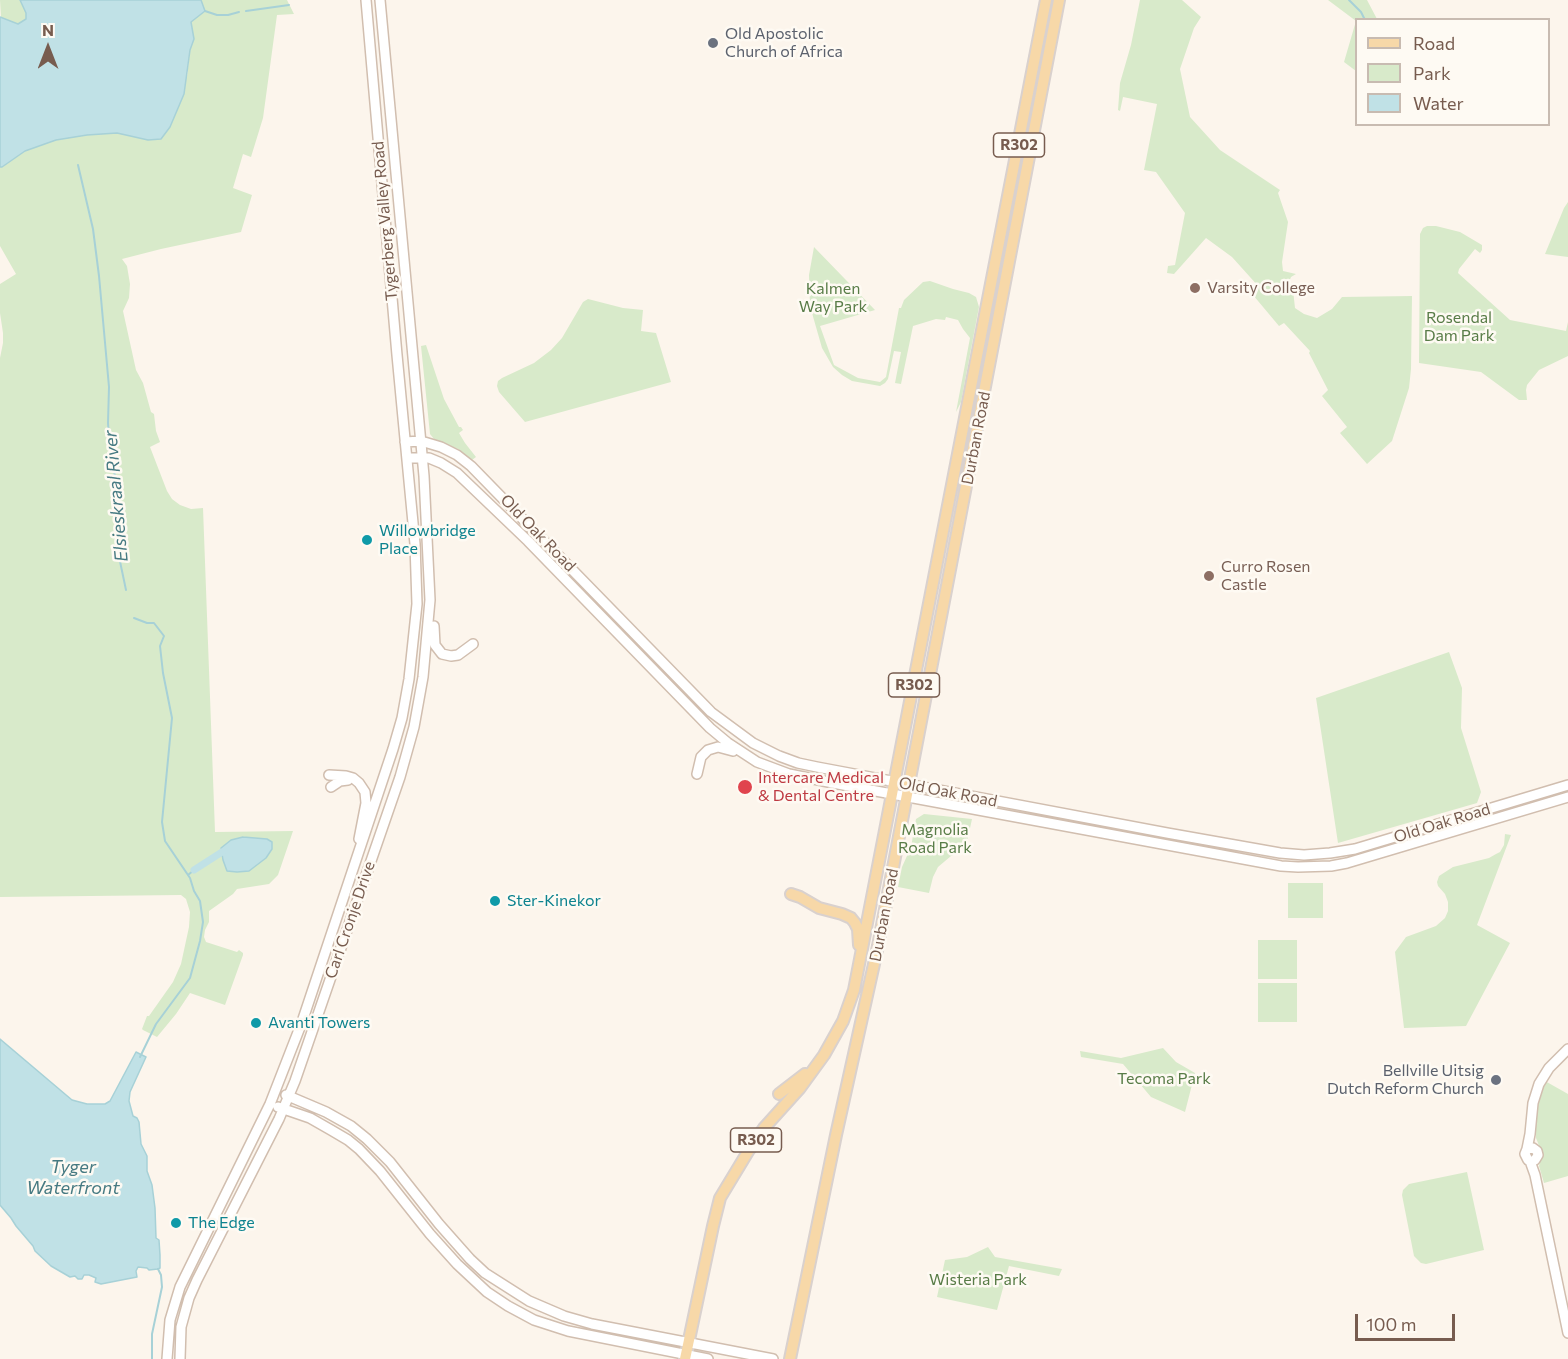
<!DOCTYPE html>
<html>
<head>
<meta charset="utf-8">
<style>
  body { margin:0 }
  #map { position:relative; width:1568px; height:1359px; overflow:hidden; background:#fcf5ec; font-family:Commissioner,sans-serif }
  canvas { display:block }
  .legend { position:absolute; left:1355px; top:18px; width:195px; height:108px; box-sizing:border-box; background:#fefaf3; border:2px solid #c8bbb1; margin:0; padding:8px 10px; list-style:none; font-size:18px; color:#775c4f }
  .legend li { display:flex; align-items:center; gap:12px; height:30px }
  .legend b { width:30px; border:2px solid #c8bbb1 }
  .north { position:absolute; left:18px; top:18px; width:60px; height:60px; -webkit-text-stroke:4px #fefaf3; paint-order:stroke; rotate:0deg; font-size:16px; font-weight:700; line-height:24px; text-align:center; color:#775c4f }
  .north::after { content:''; display:block; margin:auto; width:21px; height:27px; background:#775c4f; clip-path:polygon(50% 0,100% 100%,50% 72%,0 100%) }
  .scale { position:absolute; left:1355px; top:1314px; width:100px; height:27px; box-sizing:border-box; border:3px solid #775c4f; border-top:0; padding-left:8px; font-size:18px; line-height:21px; white-space:nowrap; color:#775c4f; -webkit-text-stroke:4px #fefaf3; paint-order:stroke }
</style>
</head>
<body>
<div id="map">
<canvas width="1568" height="1359"></canvas>
<ul class="legend">
<li><b style="height:8px;background:#f7d8a8"></b>Road</li>
<li><b style="height:16px;background:#d8eaca"></b>Park</li>
<li><b style="height:16px;background:#c0e1e6"></b>Water</li>
</ul>
<div class="north">N</div>
<div class="scale">100 m</div>
</div>
<script>
const context = document.querySelector('canvas').getContext('2d');
context.lineJoin = 'round';
function fill(path, color) { context.fillStyle = color; context.fill(path, 'evenodd'); }
const shape = rows => new Path2D(rows.map(r => 'M' + r).join(''));
function trace(path, color, width, dash) { context.strokeStyle = color; context.lineWidth = width; context.lineCap = dash ? 'butt' : 'round'; context.setLineDash(dash || []); context.stroke(path); }
function drawText(font, color, halo, rows, align = 'center') {
  context.font = font + ' Commissioner,sans-serif'; context.lineWidth = 5; context.setLineDash([]); context.textBaseline = 'middle'; context.strokeStyle = halo; context.fillStyle = color; for (const [text, x, y, turn = 0] of rows) {
    context.save(); context.translate(x, y); context.rotate((+turn || 0) * Math.PI / 180); context.textAlign = isNaN(turn) ? turn : align; if (halo) context.strokeText(text, 0, 0); context.fillText(text, 0, 0); context.restore();
  }
}
const green = shape([
  [0,0,20,0,26,13,26,19,18,24,1,18],
  [201,0,287,0,294,14,277,15,263,118,251,157,243,154,233,188,252,195,241,232,161,249,122,259,127,266,130,284,129,298,123,311,136,370,143,383,151,412,154,414,156,431,160,442,150,447,167,491,172,499,180,505,191,509,203,508,215,832,293,831,278,875,269,884,237,889,233,894,209,911,209,922,205,930,204,937,206,942,237,952,239,950,243,953,243,955,225,1005,190,993,176,1014,157,1037,143,1030,142,1029,147,1016,149,1016,173,982,181,964,189,927,190,912,186,899,181,895,0,897,0,358,3,343,3,333,0,313,0,284,16,274,0,246,0,167,2,167,25,151,56,140,87,135,117,133,148,140,187,77,190,50,194,39,191,21,205,11],
  [1140,0,1182,0,1201,17,1194,28,1180,69,1190,117,1220,150,1280,190,1278,193,1288,222,1282,262,1283,271,1296,274,1291,277,1289,282,1293,290,1295,308,1304,314,1317,318,1332,309,1342,297,1412,296,1411,369,1409,388,1392,441,1367,464,1340,433,1347,427,1322,396,1328,390,1309,353,1310,351,1284,323,1279,326,1253,295,1259,287,1232,257,1206,238,1174,274,1167,273,1168,266,1175,265,1185,213,1156,172,1144,170,1157,104,1123,97,1120,111,1118,110,1120,83,1131,45],
  [1328,0,1367,0,1377,19,1356,20,1356,71,1344,62,1356,21],
  [1568,202,1568,257,1545,254,1564,208],
  [1427,226,1436,226,1460,232,1482,245,1482,250,1480,253,1475,249,1459,269,1458,273,1510,320,1566,331,1568,322,1568,356,1539,370,1527,385,1526,390,1527,400,1519,400,1481,372,1419,363,1420,234,1423,228],
  [814,247,875,310,820,326,834,365,858,378,880,382,886,377,899,308,901,308,904,300,923,282,930,281,953,289,969,293,976,297,979,307,961,402,956,412,970,338,963,329,958,320,946,317,945,320,936,319,913,326,901,384,895,383,901,352,894,351,888,379,885,383,880,386,852,381,842,375,833,367,822,348,810,306,809,275],
  [588,299,623,308,643,310,641,331,656,333,671,382,525,422,499,392,497,386,498,381,502,378,534,363,551,350,562,338,583,302],
  [426,345,444,399,459,427,461,427,463,430,459,433,465,443,476,457,472,460,458,449,434,439,430,434,421,346],
  [1449,652,1462,688,1461,728,1481,792,1477,803,1338,843,1316,698],
  [924,814,972,819,965,851,951,856,938,867,933,877,929,893,898,887,902,867,911,847,916,819],
  [1505,834,1511,835,1477,925,1510,943,1466,1026,1404,1028,1395,952,1406,937,1436,926,1445,918,1448,911,1448,902,1445,894,1438,886,1437,882,1439,876,1453,867,1489,858,1496,854,1500,852,1504,845],
  [1288,883,1323,883,1323,918,1288,918],
  [1258,940,1297,940,1297,979,1258,979],
  [1258,983,1297,983,1297,1022,1258,1022],
  [1163,1048,1176,1062,1195,1073,1185,1112,1151,1097,1123,1064,1081,1057,1080,1051,1121,1058],
  [1545,1081,1568,1094,1568,1176,1544,1183,1539,1166,1542,1153,1536,1138,1535,1125,1536,1107],
  [1467,1172,1484,1250,1426,1264,1421,1263,1414,1256,1402,1195,1403,1190,1409,1184],
  [988,1247,995,1257,1062,1269,1059,1276,1009,1266,997,1310,937,1297,945,1260,967,1257]
]);
const water = shape([
  [20,0,201,0,205,11,191,22,194,39,190,50,184,94,170,127,161,139,148,140,117,133,87,135,56,140,25,151,2,167,0,167,0,17,18,24,26,19,26,13,20,0],
  [243,837,267,839,272,842,272,849,266,858,249,871,237,872,227,871,223,860,221,848,231,840,243,837],
  [0,1039,72,1100,87,1104,105,1104,110,1101,136,1052,146,1057,130,1092,129,1101,133,1116,137,1118,139,1122,141,1144,147,1156,147,1171,152,1185,155,1208,156,1238,159,1240,160,1255,160,1268,158,1269,149,1270,147,1268,138,1267,136,1271,137,1277,101,1284,95,1282,96,1278,89,1275,84,1275,82,1279,78,1279,75,1276,70,1277,51,1266,35,1251,33,1246,16,1226,11,1218,0,1205,0,1039]
]);
const stream = shape([
  [1349,0,1361,12,1365,20],
  [205,11,217,15,227,15],
  [246,11,289,5],
  [228,15,239,12],
  [78,165,93,229,99,276,109,387,108,423,110,451,116,481,118,552,126,590],
  [134,618,147,623,154,623,164,636,160,646,163,673,172,718,162,822,165,841,190,878,194,891,200,901,203,922,200,941,190,978,156,1024,140,1057],
  [188,875,194,870],
  [152,1359,152,1334,162,1287,161,1275,158,1269]
]);
const canal = shape([
  [194,870,222,852]
]);
const secondary = shape([
  [405,442,421,441,441,447,457,455,471,466,711,712,753,743,779,756,798,763,817,767,1167,833,1280,853,1304,855,1330,853,1355,849,1568,785],
  [407,458,429,458,441,463,457,473,528,541,710,728,728,743,757,762,789,774,838,784,1281,866,1298,867,1331,866,1347,863,1568,797],
  [434,626,435,645,442,654,451,656,458,655,473,644],
  [697,774,701,757,708,750,718,747,733,751],
  [329,775,346,776,353,778,359,783,365,792,366,803,359,839],
  [331,787,340,781,348,780],
  [286,1095,326,1112,351,1126,367,1139,390,1162,439,1224,470,1259,485,1273,529,1301,564,1316,592,1324,773,1359],
  [278,1107,310,1118,331,1130,348,1140,359,1149,380,1171,430,1234,457,1264,487,1292,508,1306,534,1320,568,1331,708,1359],
  [1527,1149,1533,1148,1537,1151,1538,1155,1535,1160,1532,1161,1528,1160,1525,1154,1527,1149,1530,1134,1533,1103,1539,1084,1549,1068,1568,1049],
  [1530,1161,1535,1175,1568,1333],
  [167,1359,170,1320,180,1287,270,1104,302,1022,393,749,402,718,409,679,417,604,415,544,397,355,366,0],
  [180,1359,181,1327,189,1298,197,1280,279,1119,295,1081,400,777,414,727,423,677,430,600,424,476,380,0]
]);
const primary = shape([
  [791,894,800,897,819,908,842,914,851,918,855,923,858,929,859,945],
  [779,1094,805,1074],
  [685,1359,713,1226,720,1198,749,1150,764,1128,800,1088,824,1055,843,1021,854,990,1046,0],
  [790,1359,836,1135,878,946,1059,0]
]);
const markers = [
  [713,43,6,"#6b7280"],
  [1195,288,6,"#8d6e63"],
  [367,540,6,"#0f9aa8"],
  [1209,576,6,"#8d6e63"],
  [745,787,8,"#e0444e"],
  [495,901,6,"#0f9aa8"],
  [256,1023,6,"#0f9aa8"],
  [1496,1080,6,"#6b7280"],
  [176,1223,6,"#0f9aa8"]
];
const shields = [
  [1019,145,51],
  [914,685,51],
  [756,1140,51]
];
const shieldNames = [
  ["R302",1019,145],
  ["R302",914,685],
  ["R302",756,1140]
];
const worshipNames = [
  ["Old Apostolic",725,34],
  ["Church of Africa",725,52],
  ["Bellville Uitsig",1484,1071,"right"],
  ["Dutch Reform Church",1484,1089,"right"]
];
const streetNames = [
  ["Tygerberg Valley Road",385,221,-95],
  ["Durban Road",976,438,-79],
  ["Old Oak Road",538,533,46],
  ["Old Oak Road",948,792,11],
  ["Old Oak Road",1442,823,-17],
  ["Durban Road",884,915,-79],
  ["Carl Cronje Drive",350,920,-71]
];
const educationNames = [
  ["Varsity College",1207,288],
  ["Curro Rosen",1221,567],
  ["Castle",1221,585]
];
const parkNames = [
  ["Kalmen",833,289],
  ["Way Park",833,307],
  ["Rosendal",1459,318],
  ["Dam Park",1459,336],
  ["Magnolia",935,830],
  ["Road Park",935,848],
  ["Tecoma Park",1164,1079],
  ["Wisteria Park",978,1280]
];
const cultureNames = [
  ["Willowbridge",379,531],
  ["Place",379,549],
  ["Ster-Kinekor",507,901],
  ["Avanti Towers",268,1023],
  ["The Edge",188,1223]
];
const healthNames = [
  ["Intercare Medical",758,778],
  ["& Dental Centre",758,796]
];
const waterNames = [
  ["Elsieskraal River",116,496,-95],
  ["Tyger",73,1167],
  ["Waterfront",73,1188]
];
fill(green, '#d8eaca');
fill(water, '#c0e1e6');
trace(water, '#a7d1d7', 1.5);
trace(stream, '#a7d1d7', 2);
trace(canal, '#c0e1e6', 7);
trace(secondary, '#d1beaf', 12);
trace(primary, '#d9d1ce', 14);
trace(secondary, '#fff', 9);
trace(primary, '#f7d8a8', 10);
for (const [x, y, r, color] of markers) { const dot = new Path2D(); dot.arc(x, y, r, 0, 2 * Math.PI); context.fillStyle = color; context.fill(dot); trace(dot, '#fefaf3', 2); }
for (const [x, y, w] of shields) { const box = new Path2D(); box.roundRect(x - w / 2, y - 12, w, 24, 4.5); context.fillStyle = '#fefaf3'; context.fill(box); trace(box, '#775c4f', 1.5); }
drawText('bold 15px', '#775c4f', null, shieldNames);
drawText('16px', '#5b616d', '#fefaf3', worshipNames, 'left');
drawText('16px', '#775c4f', '#fefaf3', streetNames);
drawText('16px', '#785e54', '#fefaf3', educationNames, 'left');
drawText('16px', '#587c47', '#fefaf3', parkNames);
drawText('16px', '#0d838f', '#fefaf3', cultureNames, 'left');
drawText('16px', '#be3a42', '#fefaf3', healthNames, 'left');
drawText('italic 18px', '#467a82', '#fefaf3', waterNames);
</script>
</body>
</html>
